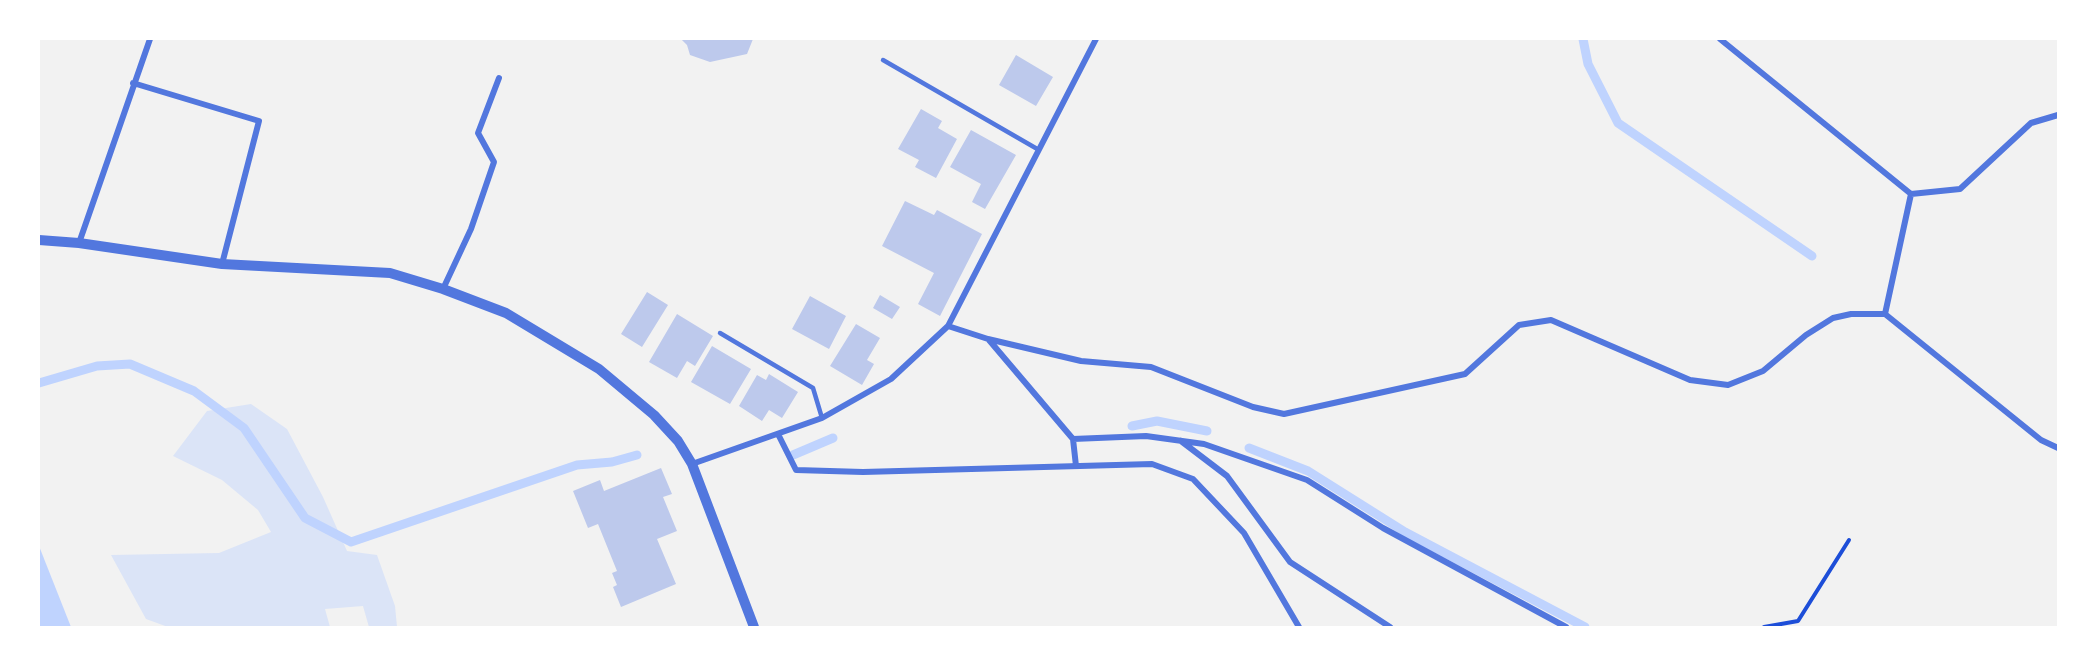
<!DOCTYPE html>
<html>
<head>
<meta charset="utf-8">
<style>
  body { margin:0 }
  #map { position:relative; width:2097px; height:666px; overflow:hidden; background:#f2f2f2; font-family:"Varela Round",sans-serif }
  canvas { display:block }
  .frame { position:absolute; inset:0; border:40px solid #fff; pointer-events:none }
</style>
</head>
<body>
<div id="map">
<canvas width="2097" height="666"></canvas>
<div class="frame"></div>
</div>
<script>
const context = document.querySelector('canvas').getContext('2d');
context.lineJoin = 'round';
function fill(path, color) { context.fillStyle = color; context.fill(path, 'evenodd'); }
const shape = rows => new Path2D(rows.map(r => 'M' + r).join(''));
function trace(path, color, width, dash) { context.strokeStyle = color; context.lineWidth = width; context.lineCap = dash ? 'butt' : 'round'; context.setLineDash(dash || []); context.stroke(path); }
const green = shape([
  [251,404,287,429,323,497,347,551,377,555,395,606,397,627,369,627,363,606,325,609,330,627,168,627,146,619,111,555,219,553,271,532,258,510,222,480,173,456,207,411]
]);
const water = shape([
  [39,546,71,627,39,627]
]);
const stream = shape([
  [1583,39,1588,64,1618,123,1812,256],
  [39,383,97,366,130,364,194,391,244,428,305,518,351,542,577,465,612,462,637,455],
  [1132,426,1157,421,1207,431],
  [1249,448,1308,471,1405,532,1585,627],
  [793,455,833,438]
]);
const building = shape([
  [681,39,753,39,747,54,710,62,690,55,687,45],
  [1016,55,1053,77,1036,106,999,85],
  [921,109,942,121,938,128,957,139,936,178,915,167,919,160,898,149],
  [971,130,1016,155,985,209,972,202,981,184,950,167],
  [905,201,934,215,937,210,982,234,940,316,918,304,934,273,882,246],
  [647,292,668,305,642,347,621,334],
  [880,295,900,307,892,319,873,308],
  [810,296,846,316,829,349,792,329],
  [677,314,713,336,695,366,687,361,677,378,649,362],
  [856,324,880,338,867,360,874,364,862,385,830,366],
  [712,346,751,369,730,404,691,382],
  [769,374,798,392,782,418,769,410,762,421,739,406,757,375,766,380],
  [661,468,672,494,663,497,677,531,657,539,676,584,621,607,613,587,617,585,612,573,617,571,598,524,588,528,573,491,600,480,604,491]
]);
const path = shape([
  [1764,627,1798,621,1849,540]
]);
const service = shape([
  [883,60,1039,150],
  [720,333,813,388,822,418]
]);
const minor = shape([
  [1720,39,1911,194,1960,189,2031,123,2058,115],
  [133,83,259,121,222,264],
  [1911,194,1885,314,2041,440,2058,448],
  [79,243,150,39],
  [443,289,471,229,494,162,478,133,499,78],
  [948,326,988,339,1081,361,1151,367,1253,407,1284,414,1465,374,1519,325,1551,320,1690,380,1728,385,1763,371,1806,335,1833,318,1851,314,1885,314],
  [989,340,1073,439,1076,466],
  [778,434,796,470,863,472,1152,464,1193,479,1244,533,1299,627],
  [1073,439,1146,436,1204,444,1307,480,1383,528,1566,627],
  [1181,441,1227,476,1290,562,1390,627],
  [692,464,822,418,891,379,948,326,1096,39]
]);
const tertiary = shape([
  [39,240,79,243,222,264,390,273,443,289,506,313,599,369,654,415,678,441,692,464,754,627]
]);
fill(green, '#dbe4f7');
fill(water, '#bfd3fe');
trace(stream, '#bfd3fe', 9);
fill(building, '#bdc9ec');
trace(path, '#1d4ed8', 4);
trace(service, '#5277de', 4.5);
trace(minor, '#5277de', 6);
trace(tertiary, '#5277de', 10);
</script>
</body>
</html>
